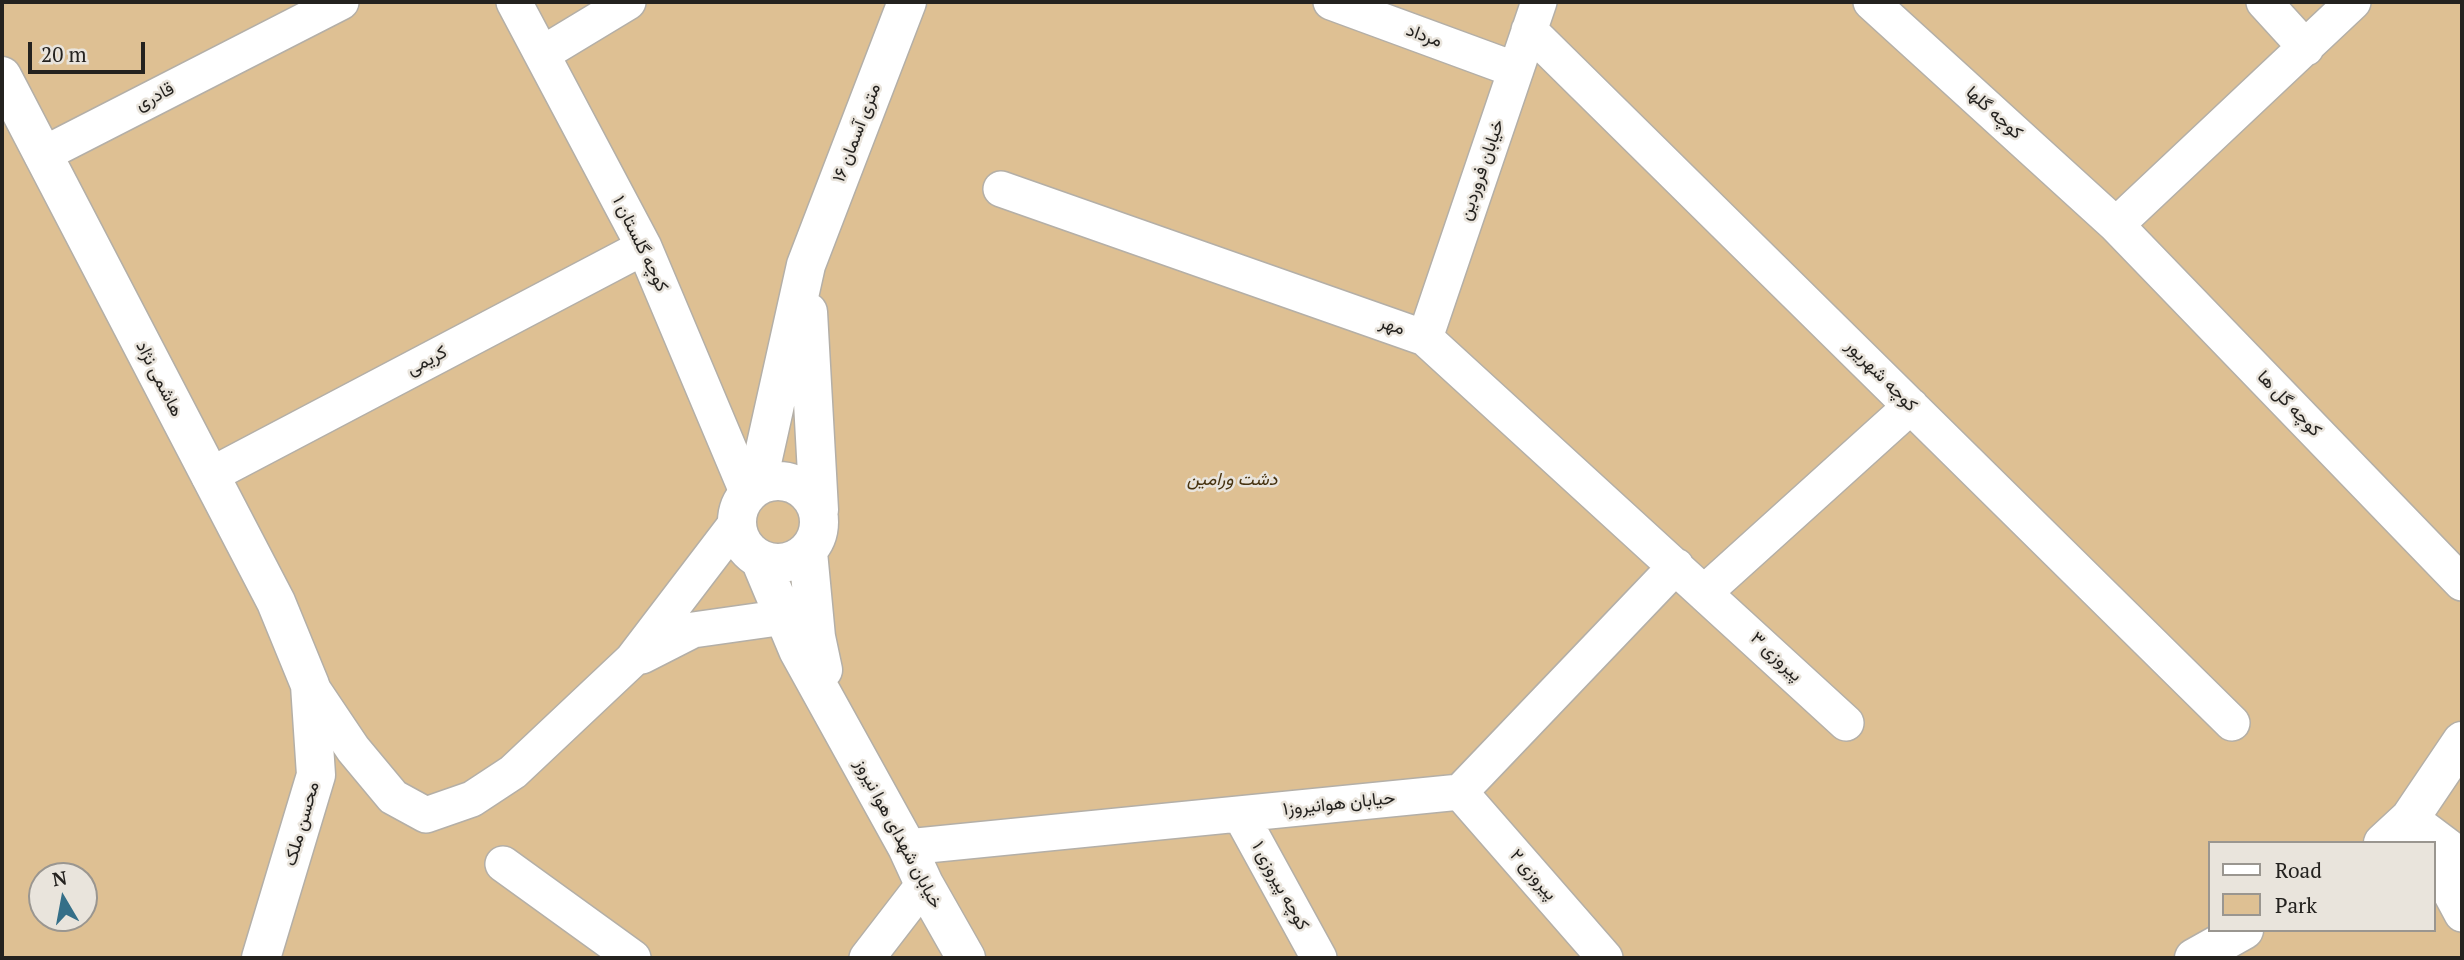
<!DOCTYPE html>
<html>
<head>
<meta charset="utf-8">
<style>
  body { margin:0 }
  #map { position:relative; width:2464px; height:960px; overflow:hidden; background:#e9e4dc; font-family:"PT Serif",serif }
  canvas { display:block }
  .frame { position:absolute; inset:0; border:4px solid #24221f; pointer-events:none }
  .legend { position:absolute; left:2208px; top:841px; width:228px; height:91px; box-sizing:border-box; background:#e9e4dc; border:2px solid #9a9690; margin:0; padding:9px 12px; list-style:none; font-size:21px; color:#24221f }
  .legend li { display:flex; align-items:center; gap:14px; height:35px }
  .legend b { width:35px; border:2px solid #9a9690 }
  .north { position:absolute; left:28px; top:862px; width:70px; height:70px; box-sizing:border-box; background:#e9e4dc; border:2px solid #9a9690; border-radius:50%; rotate:350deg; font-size:19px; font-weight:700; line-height:28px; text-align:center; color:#24221f }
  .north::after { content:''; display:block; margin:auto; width:24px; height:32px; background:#356f88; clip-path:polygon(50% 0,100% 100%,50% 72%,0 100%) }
  .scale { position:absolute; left:28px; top:42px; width:117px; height:32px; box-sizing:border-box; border:4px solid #24221f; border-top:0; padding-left:9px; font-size:21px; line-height:24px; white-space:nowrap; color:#24221f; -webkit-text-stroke:5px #e9e4dc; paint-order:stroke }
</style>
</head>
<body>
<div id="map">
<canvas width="2464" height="960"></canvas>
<div class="frame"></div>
<ul class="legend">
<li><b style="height:9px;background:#fff"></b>Road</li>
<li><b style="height:19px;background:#dec093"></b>Park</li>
</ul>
<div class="north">N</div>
<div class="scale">20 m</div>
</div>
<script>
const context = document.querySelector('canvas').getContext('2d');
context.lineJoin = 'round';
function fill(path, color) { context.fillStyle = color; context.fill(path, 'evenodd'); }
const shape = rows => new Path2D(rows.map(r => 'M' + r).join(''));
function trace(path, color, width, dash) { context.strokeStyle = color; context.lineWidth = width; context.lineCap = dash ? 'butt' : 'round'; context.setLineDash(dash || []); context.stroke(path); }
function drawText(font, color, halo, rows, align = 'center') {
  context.font = font + ' "PT Serif",Vazirmatn,serif'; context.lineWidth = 5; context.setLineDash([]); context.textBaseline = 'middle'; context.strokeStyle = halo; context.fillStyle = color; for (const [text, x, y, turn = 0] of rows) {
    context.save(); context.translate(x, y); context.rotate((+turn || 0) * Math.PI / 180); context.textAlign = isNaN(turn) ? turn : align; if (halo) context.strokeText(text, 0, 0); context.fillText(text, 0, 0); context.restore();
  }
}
const green = shape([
  [2,2,2462,2,2462,958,2,958],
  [2210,843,2434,843,2434,930,2210,930],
  [42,876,84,876,84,918,42,918]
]);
const street = shape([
  [514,2,644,247,748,494],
  [1331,2,1516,70],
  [1871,2,2116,225,2462,583],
  [2264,2,2306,48],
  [1529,30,2232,723],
  [542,54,628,2],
  [42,155,341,2],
  [1001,189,1425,338,1846,723],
  [2116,225,2353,2],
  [1425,338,1539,2],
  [209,476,644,247],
  [1705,592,1911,406],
  [642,656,693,630,785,617],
  [310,685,353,749,393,797,426,815,472,799,513,772,632,660,735,525],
  [1460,792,1605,958],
  [1240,814,1319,958],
  [2410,818,2462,857],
  [907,847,1460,792,1676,566],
  [2434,862,2462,914],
  [503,864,633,958],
  [867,958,924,884]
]);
const secondary = shape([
  [2,76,276,602,310,685,316,775,261,958],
  [808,312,819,510],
  '737 522a41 41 0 1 1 82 0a41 41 0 1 1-82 0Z',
  [757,485,806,265,907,2],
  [808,552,816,637,823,670],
  [761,562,798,650,907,847,924,884,966,958],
  [2383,843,2410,818,2462,741],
  [2194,958,2244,930]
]);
const streetNames = [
  ["مرداد",1424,36,20],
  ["قادری",155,97,-27],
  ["کوچه گلها",1994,113,42],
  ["۱۶ متری آسمان",857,133,-69],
  ["خیابان فروردین",1482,170,-71],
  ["کوچه گلستان ۱",640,244,64],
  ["مهر",1392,326,19],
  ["کریمی",427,361,-28],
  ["کوچه شهریور",1881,376,45],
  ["هاشمی نژاد",159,379,63],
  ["کوچه گل ها",2289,404,46],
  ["پیروزی ۳",1776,657,43],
  ["حیابان هوانیروز۱",1339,804,-6],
  ["محسن ملک",302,824,-74],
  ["خیابان شهدای هوا نیروز",898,834,62],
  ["پیروزی ۲",1533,875,49],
  ["کوچه پیروزی ۱",1280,886,61]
];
const parkNames = [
  ["دشت ورامین",1232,480]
];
fill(green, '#dec093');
trace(street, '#b4afa7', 38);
trace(secondary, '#b4afa7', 41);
trace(street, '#fff', 35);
trace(secondary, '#fff', 38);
drawText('18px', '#24221f', '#e9e4dc', streetNames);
drawText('italic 18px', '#46320f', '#e9e4dc', parkNames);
</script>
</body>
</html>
